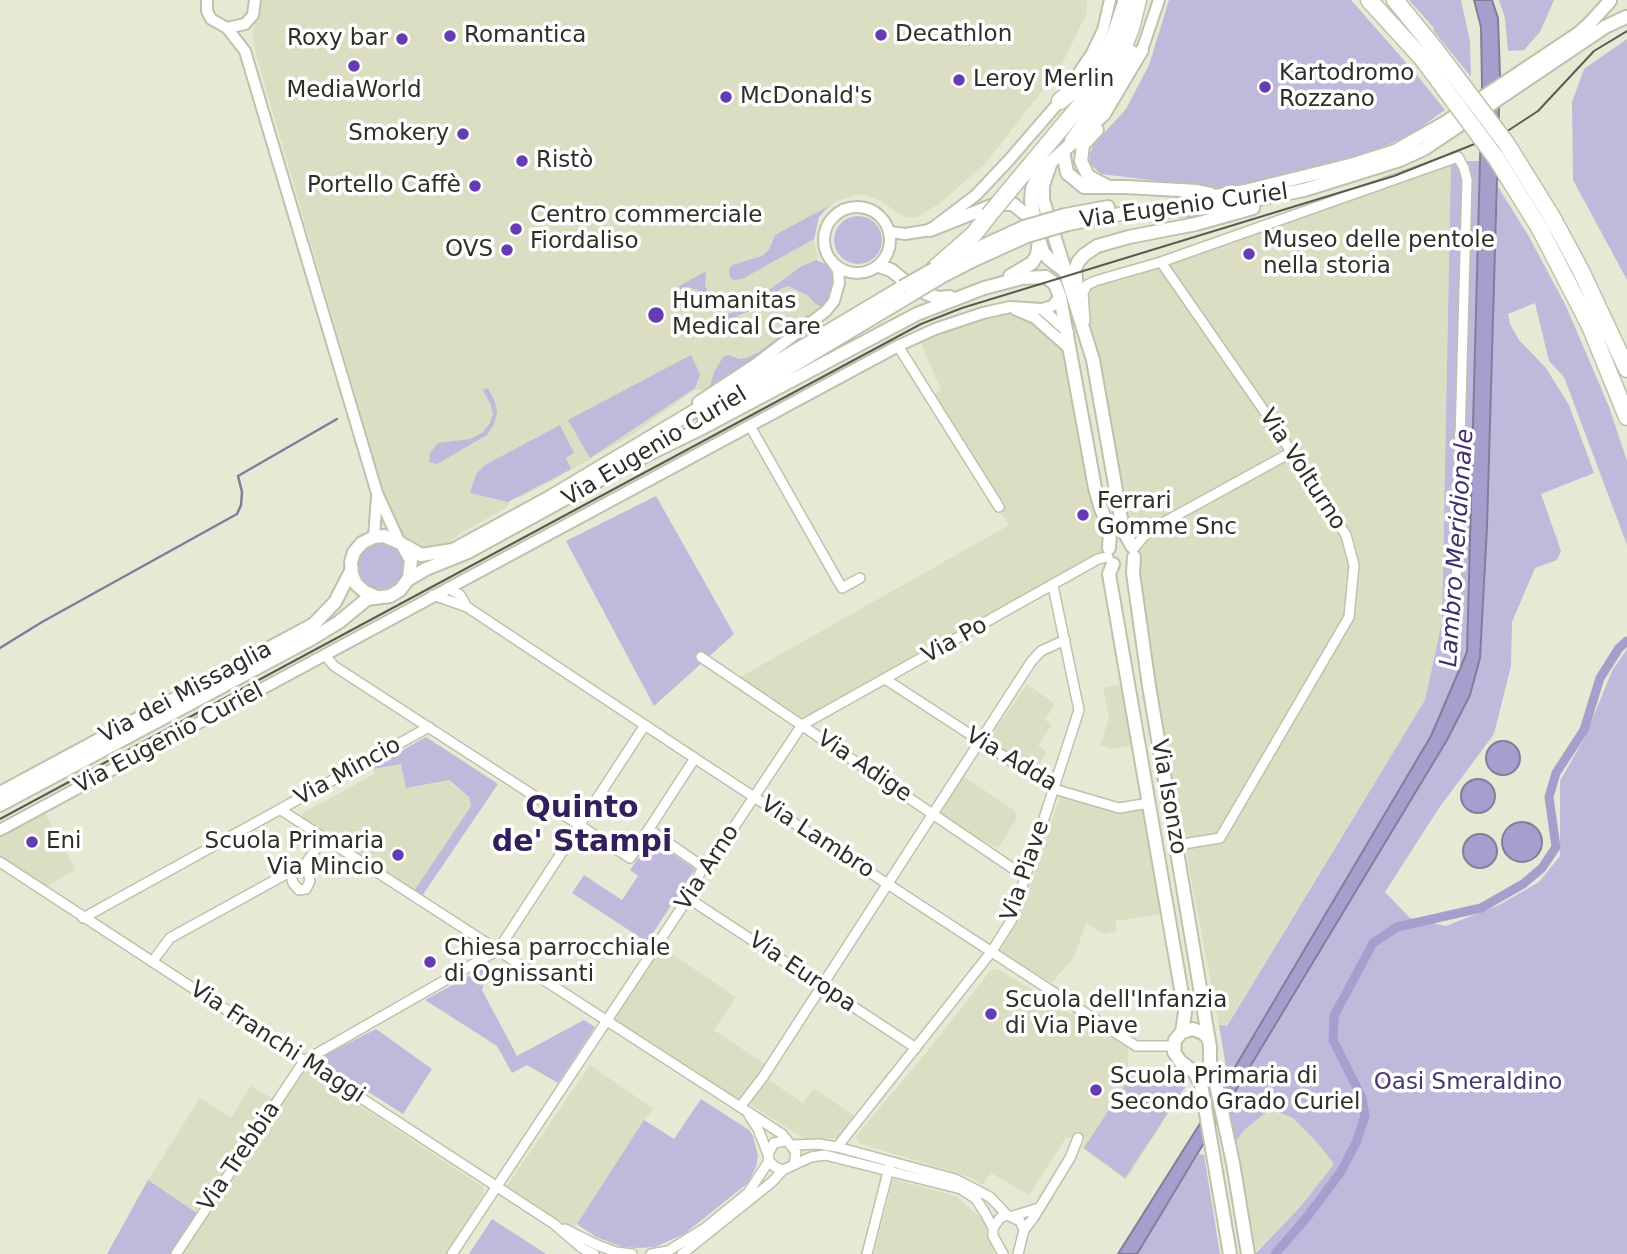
<!DOCTYPE html>
<html>
<head>
<meta charset="utf-8">
<style>
  body { margin:0 }
  canvas { display:block; background:#e7e9d5 }
</style>
</head>
<body>
<canvas width="1627" height="1254"></canvas>
<script>
const context = document.querySelector('canvas').getContext('2d');
context.lineJoin = 'round';
function fill(path, color) { context.fillStyle = color; context.fill(path, 'evenodd'); }
const shape = rows => new Path2D(rows.map(r => 'M' + r).join(''));
function trace(path, color, width, dash) { context.strokeStyle = color; context.lineWidth = width; context.lineCap = dash ? 'butt' : 'round'; context.setLineDash(dash || []); context.stroke(path); }
function drawText(font, color, halo, rows, align = 'center') {
  context.font = font + ' "DejaVu Sans",sans-serif'; context.lineWidth = 7; context.setLineDash([]); context.textBaseline = 'middle'; context.strokeStyle = halo; context.fillStyle = color; for (const [text, x, y, turn = 0] of rows) {
    context.save(); context.translate(x, y); context.rotate((+turn || 0) * Math.PI / 180); context.textAlign = isNaN(turn) ? turn : align; if (halo) context.strokeText(text, 0, 0); context.fillText(text, 0, 0); context.restore();
  }
}
const built = shape([
  [263,0,1087,0,1087,13,1059,70,984,165,940,203,916,218,902,216,881,201,861,194,836,201,819,216,813,237,818,260,829,266,834,276,831,295,815,317,708,391,696,389,633,434,554,480,521,497,511,499,506,508,461,533,449,543,434,549,421,549,401,536,392,521,256,55,252,32],
  [1451,161,1442,622,1425,700,1226,1026,1219,1025,1134,580,1135,554,1127,535,1087,340,1087,285,1387,188],
  [998,309,1035,318,1071,350,1108,557,802,725,735,680,1009,525,930,397,941,390,918,336],
  [1128,683,1139,744,1111,749,1100,745,1109,718,1103,688],
  [1027,684,1055,704,1045,720,1052,725,1038,745,1047,752,1034,771,988,740],
  [401,764,449,780,450,783,469,797,471,806,414,891,304,820,303,813,374,774,373,769],
  [959,773,1015,811,1017,818,998,848,932,813],
  [1060,796,1117,813,1144,810,1162,914,1115,921,1117,931,1104,934,1086,923,1074,957,1052,983,1000,951,1018,921],
  [42,808,76,870,41,889,0,862,0,830],
  [658,945,736,997,714,1030,769,1067,740,1107,608,1021],
  [998,969,1071,1014,1076,1008,1128,1043,1128,1074,1188,1083,1126,1180,1082,1148,1086,1138,1066,1138,1029,1195,991,1173,983,1185,970,1177,858,1143,856,1136,930,1048,990,971],
  [590,1065,654,1109,644,1120,574,1229,506,1187],
  [304,1069,483,1187,484,1194,447,1254,181,1254,298,1074],
  [766,1078,803,1103,814,1088,857,1118,839,1138,806,1140,750,1104],
  [251,1086,277,1101,202,1216,148,1180,200,1098,231,1118],
  [1270,1109,1293,1118,1314,1139,1334,1164,1301,1206,1255,1252,1235,1143,1242,1131],
  [893,1179,956,1196,983,1220,995,1254,874,1254]
]);
const green = shape([
  [1169,0,1351,0,1417,75,1445,110,1411,134,1370,153,1224,189,1101,174,1090,164,1090,154,1094,144,1126,109,1149,65],
  [1409,0,1461,0,1470,41,1471,77,1433,30,1434,28],
  [1499,0,1554,0,1540,32,1524,50,1508,51,1505,18],
  [1627,39,1627,280,1573,180,1572,102,1584,69],
  [1451,161,1481,161,1467,652,1431,736,1228,1079,1219,1025,1227,1026,1425,700,1442,622],
  [1498,187,1528,235,1566,306,1609,407,1627,461,1627,545,1564,377,1549,361,1535,303,1508,314,1510,324,1519,340,1546,368,1569,405,1594,473,1541,494,1561,551,1557,560,1535,568,1512,622,1511,666,1494,734,1439,808,1385,892,1410,918,1446,926,1499,905,1539,882,1560,856,1560,781,1585,737,1612,671,1627,649,1627,1254,1255,1254,1301,1206,1334,1164,1314,1139,1293,1118,1270,1109,1243,1131,1235,1143,1226,1108,1447,740,1470,695,1480,658],
  [829,206,819,217,814,239,742,279,733,280,730,277,729,269,732,265,762,256,769,250,775,235],
  '834 240a24 24 0 1 1 48 0a24 24 0 1 1-48 0Z',
  [816,260,828,265,835,279,830,300,823,307,817,305,807,295,788,286,780,289,760,307,737,316,734,331,729,325,720,327,726,337,718,336,712,328,714,318,727,315,754,301,802,266],
  [706,271,705,286,710,296,689,287,687,292,718,305,732,306,717,311,686,300,679,286],
  [807,315,812,315,813,318,709,390,714,372,723,357,728,355,740,359,747,358,759,352],
  [691,355,700,374,695,388,590,458,568,420],
  [488,388,495,402,497,413,494,424,487,435,437,464,429,462,430,453,438,443,470,439,482,433,490,423,493,414,491,405,483,390],
  [560,425,574,453,566,458,571,469,508,502,470,493,476,474,485,465],
  [656,496,734,634,654,706,566,541],
  '357 565a24 24 0 1 1 48 0a24 24 0 1 1-48 0Z',
  [426,737,498,784,422,896,414,891,471,806,469,797,449,780,406,788,401,764,373,769,373,767],
  [651,839,695,869,647,942,572,893,584,875,622,900,638,876,630,870],
  [489,965,482,990,517,1056,584,1020,595,1027,558,1083,527,1065,512,1073,497,1046,425,1000],
  [376,1029,432,1069,403,1114,326,1065,325,1055],
  [1131,1076,1187,1084,1125,1178,1084,1148],
  [701,1099,749,1130,753,1136,758,1156,756,1167,748,1183,684,1234,655,1247,638,1248,623,1247,596,1237,577,1224,644,1120,674,1139],
  [1199,1154,1204,1155,1220,1254,1137,1254],
  [148,1180,197,1213,170,1254,107,1254],
  [492,1219,546,1254,469,1254]
]);
const water = shape([
  [1474,0,1492,0,1498,18,1500,76,1487,526,1480,658,1470,695,1447,740,1137,1254,1118,1254,1228,1079,1431,736,1467,652,1482,85,1481,27,1474,0],
  '1486 758a17 17 0 1 1 34 0a17 17 0 1 1-34 0Z',
  '1461 796a17 17 0 1 1 34 0a17 17 0 1 1-34 0Z',
  '1502 842a20 20 0 1 1 40 0a20 20 0 1 1-40 0Z',
  '1463 851a17 17 0 1 1 34 0a17 17 0 1 1-34 0Z'
]);
const stream = shape([
  [0,648,42,622,237,514,241,505,242,492,238,476,337,419]
]);
const canal = shape([
  [1275,1254,1307,1217,1340,1173,1356,1143,1365,1116,1362,1098,1333,1040,1334,1016,1373,943,1397,927,1481,908,1523,884,1542,868,1556,847,1549,797,1556,773,1584,730,1600,678,1619,648,1627,641]
]);
const minor = shape([
  [1161,262,1267,415,1346,535,1354,565,1349,617,1220,838,1177,845],
  [1085,321,1083,293,1087,285,1095,281,1161,262,1458,157,1464,168,1467,180,1455,624],
  [898,346,999,507],
  [750,426,842,588,860,578],
  [1133,549,1144,536,1159,525,1290,453],
  [448,588,460,595,467,607,702,763,1136,1046,1174,1046],
  [433,595,467,607],
  [325,655,334,666,630,858,695,758],
  [701,657,1027,878],
  [885,679,1054,789,1119,808,1149,803],
  [281,810,782,1134,796,1152,794,1164],
  [647,832,654,833,703,867],
  [0,862,554,1224,582,1248,594,1254],
  [290,871,293,883,299,890,306,889,310,881,306,863],
  [688,898,916,1048],
  [83,918,429,727],
  [152,962,170,938,306,863,323,839],
  [740,1107,763,1077,1031,662,1041,651,1065,640],
  [749,1115,758,1129,768,1154],
  [793,1145,819,1144,837,1147,955,1179,990,1197,1007,1215],
  [837,1147,992,951,1011,921,1079,710,1053,586],
  [783,1170,775,1167,769,1161,768,1154,774,1143,785,1141],
  [1013,1216,1039,1208],
  [993,1228,1000,1218,1007,1215,1020,1221,1024,1230,1018,1254],
  [565,1229,597,1245,616,1252,632,1254],
  [1024,1230,1034,1217,1070,1158,1078,1138],
  [176,1254,304,1061,498,950,645,725],
  [452,1254,688,898,703,867,714,857,802,725,1098,559,1108,557],
  [651,1254,668,1251,705,1228,748,1193,769,1161],
  [682,1254,772,1182,783,1170,811,1157,825,1155,961,1189,976,1199,985,1213,993,1228,993,1236,1003,1254],
  [867,1254,890,1164]
]);
const tertiary = shape([
  [207,0,207,11,211,19,227,28,245,51,377,493,399,541],
  [227,28,245,24,253,15,255,0],
  [1142,50,1159,0],
  '824 240a33 33 0 1 1 66 0a33 33 0 1 1-66 0Z',
  [890,232,905,234,930,230,976,195,1009,160,1060,101,1092,53,1103,30,1110,0],
  [1042,309,1068,332],
  [1016,310,1035,318,1070,349],
  [698,402,753,366,826,311,834,301,839,283,838,270,831,260],
  [374,537,377,496],
  [0,830,898,346,935,329,983,313,1010,307,1042,309,1052,306,1060,297]
]);
const secondary = shape([
  [1097,130,1083,145,1081,161,1088,176,1107,186],
  [1063,151,1067,173,1084,187,1126,187,1197,191,1211,194],
  [1050,165,1043,185,1043,200,1093,360,1123,530,1132,546],
  [1186,201,1245,191,1354,164,1395,151,1446,122,1579,33,1589,24,1610,1],
  [1065,215,1108,207],
  [1068,224,1125,213,1208,208,1238,203,1304,190,1400,160,1424,149,1605,27,1626,17],
  [1036,226,1031,201,1032,189,1038,174,1104,114,1142,50],
  [930,230,996,204,1013,204,1029,217,1036,226,1039,240,1037,255,1032,263,1010,276],
  [1040,242,1043,252,1049,259,1066,272],
  [948,262,1024,227],
  [879,266,891,270,913,288,938,298,950,297],
  [941,277,974,260,1027,236],
  [1077,288,1075,270,1078,262,1084,255,1097,246,1129,237,1196,224,1253,208],
  [704,419,911,295],
  [620,468,704,427,917,314,984,288,1022,278,1046,277,1055,284,1060,297,1095,488,1100,506,1110,531,1109,548],
  [406,546,421,555,453,550,550,497,902,287],
  [1134,557,1133,573,1149,686,1210,1047,1210,1070,1216,1084,1233,1163,1248,1254],
  [1113,564,1109,574,1185,1012,1182,1032],
  [409,579,426,569,468,552,625,466],
  [0,793,314,624,335,602,351,571],
  [0,805,313,638,339,622,367,599,390,596,400,590,409,578,411,560,402,544,384,536,374,537,362,543,354,552,351,562,352,574,356,584,365,592,377,597],
  [1207,1037,1203,1033,1193,1029,1182,1032,1175,1040,1174,1052,1180,1061,1194,1072,1201,1084,1230,1254]
]);
const motorway = shape([
  [1369,0,1422,58],
  [1395,0,1435,49],
  [1060,101,1084,81,1102,59,1115,36,1127,0],
  [1073,141,1108,92,1130,53],
  [1008,192,1102,79,1123,48,1131,28,1138,0],
  [1552,217,1581,271,1627,369],
  [1539,227,1590,326,1627,417],
  [934,269,974,234,989,215]
]);
const tram = shape([
  [0,819,921,324,962,308,1394,176,1472,145,1509,130,1538,111,1594,51,1627,31]
]);
const secondaryBridge = shape([
  [1024,227,1065,215],
  [1027,236,1068,224],
  [902,287,934,269],
  [911,295,941,277]
]);
const motorwayBridge = shape([
  [1435,49,1506,143,1552,217],
  [1422,58,1496,158,1539,227],
  [989,215,1008,192]
]);
const markers = [
  [881,35,7,"#653cb4"],
  [450,36,7,"#653cb4"],
  [402,39,7,"#653cb4"],
  [354,66,7,"#653cb4"],
  [959,80,7,"#653cb4"],
  [1265,87,7,"#653cb4"],
  [726,97,7,"#653cb4"],
  [463,134,7,"#653cb4"],
  [522,161,7,"#653cb4"],
  [475,186,7,"#653cb4"],
  [516,229,7,"#653cb4"],
  [507,250,7,"#653cb4"],
  [1249,254,7,"#653cb4"],
  [656,315,9,"#653cb4"],
  [1083,515,7,"#653cb4"],
  [32,842,7,"#653cb4"],
  [398,855,7,"#653cb4"],
  [430,962,7,"#653cb4"],
  [991,1014,7,"#653cb4"],
  [1096,1090,7,"#653cb4"]
];
const poiNames = [
  ["Decathlon",895,35],
  ["Romantica",464,36],
  ["Roxy bar",388,39,"right"],
  ["Kartodromo",1279,74],
  ["Rozzano",1279,100],
  ["Leroy Merlin",973,80],
  ["MediaWorld",354,91,"center"],
  ["McDonald's",740,97],
  ["Smokery",449,134,"right"],
  ["Ristò",536,161],
  ["Portello Caffè",461,186,"right"],
  ["Centro commerciale",530,216],
  ["Fiordaliso",530,242],
  ["Museo delle pentole",1263,241],
  ["nella storia",1263,267],
  ["OVS",493,250,"right"],
  ["Humanitas",672,302],
  ["Medical Care",672,328],
  ["Ferrari",1097,502],
  ["Gomme Snc",1097,528],
  ["Eni",46,842],
  ["Scuola Primaria",384,842,"right"],
  ["Via Mincio",384,868,"right"],
  ["Chiesa parrocchiale",444,949],
  ["di Ognissanti",444,975],
  ["Scuola dell'Infanzia",1005,1001],
  ["di Via Piave",1005,1027],
  ["Scuola Primaria di",1110,1077],
  ["Secondo Grado Curiel",1110,1103]
];
const streetNames = [
  ["Via Eugenio Curiel",1184,207,-8],
  ["Via Eugenio Curiel",655,447,-31],
  ["Via Volturno",1302,470,57],
  ["Via Po",955,641,-29],
  ["Via dei Missaglia",186,693,-28],
  ["Via Eugenio Curiel",169,739,-28],
  ["Via Adda",1011,760,31],
  ["Via Adige",864,767,34],
  ["Via Mincio",348,772,-29],
  ["Via Isonzo",1168,797,80],
  ["Via Lambro",817,838,33],
  ["Via Arno",708,868,-57],
  ["Via Piave",1026,871,-71],
  ["Via Europa",802,973,34],
  ["Via Franchi Maggi",277,1043,33],
  ["Via Trebbia",240,1157,-56]
];
const parkNames = [
  ["Oasi Smeraldino",1468,1083]
];
const waterNames = [
  ["Lambro Meridionale",1458,548,-86]
];
const districtNames = [
  ["Quinto",582,809],
  ["de' Stampi",582,843]
];
fill(built, '#dcdec3');
fill(green, '#bfb9db');
fill(water, '#a79ecd');
trace(water, '#837d9b', 2);
trace(stream, '#837d9b', 2.5);
trace(canal, '#a79ecd', 9);
trace(minor, '#bfc1ad', 12);
trace(tertiary, '#bfc1ad', 14);
trace(secondary, '#bfc1ad', 16);
trace(motorway, '#bfc1ad', 19);
trace(minor, '#fff', 9);
trace(tertiary, '#fff', 10);
trace(secondary, '#fff', 12);
trace(motorway, '#fff', 16);
trace(tram, '#5b5c51', 2);
trace(secondaryBridge, '#bfc1ad', 16, []);
trace(motorwayBridge, '#bfc1ad', 19, []);
trace(secondaryBridge, '#fff', 12);
trace(motorwayBridge, '#fff', 16);
for (const [x, y, r, color] of markers) { const dot = new Path2D(); dot.arc(x, y, r, 0, 2 * Math.PI); context.fillStyle = color; context.fill(dot); trace(dot, '#fff', 2.5); }
drawText('23px', '#2e2f27', '#fff', poiNames, 'left');
drawText('23px', '#2e2f27', '#fff', streetNames);
drawText('23px', '#473672', '#fff', parkNames);
drawText('italic 24px', '#402f6a', '#fff', waterNames);
drawText('bold 30px', '#33205b', '#fff', districtNames);
</script>
</body>
</html>
